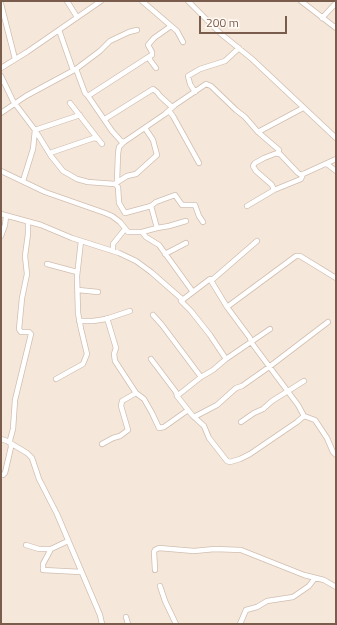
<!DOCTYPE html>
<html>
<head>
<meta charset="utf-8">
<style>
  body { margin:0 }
  #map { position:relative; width:337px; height:625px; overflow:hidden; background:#fdf6ec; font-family:"Titillium Web",sans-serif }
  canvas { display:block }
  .frame { position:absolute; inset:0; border:2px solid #7a5c4d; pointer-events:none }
  .scale { position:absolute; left:199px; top:16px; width:88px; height:18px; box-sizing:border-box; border:2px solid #7a5c4d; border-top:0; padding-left:5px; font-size:12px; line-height:14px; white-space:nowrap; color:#7a5c4d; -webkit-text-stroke:3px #fffaf3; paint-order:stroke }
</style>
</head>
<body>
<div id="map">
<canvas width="337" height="625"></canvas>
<div class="frame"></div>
<div class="scale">200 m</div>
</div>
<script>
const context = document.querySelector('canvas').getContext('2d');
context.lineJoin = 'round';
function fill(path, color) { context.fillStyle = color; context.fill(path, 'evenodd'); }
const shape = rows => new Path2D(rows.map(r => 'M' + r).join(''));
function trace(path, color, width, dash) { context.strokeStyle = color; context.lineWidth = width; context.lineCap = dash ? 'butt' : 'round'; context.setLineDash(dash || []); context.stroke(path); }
const residential = shape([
  [1,1,336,1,336,624,1,624]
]);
const minor = shape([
  [67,1,77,17],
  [142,1,177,31,183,42],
  [188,1,220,33,252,59,336,138],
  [301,1,336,28],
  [1,4,15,59],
  [322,18,336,3],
  [59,30,73,70],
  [150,56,150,60,156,68],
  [1,68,27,52,101,1],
  [76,69,85,93,88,96,150,56,152,55,152,52,148,45,154,38,171,26],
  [1,76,13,101,35,130,51,156,63,171,77,179,88,182,115,184],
  [195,92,190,84,188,76,200,69,225,61,239,48],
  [88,96,112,131,121,141,124,142],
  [70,103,98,139],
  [169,111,173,116,199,163],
  [1,113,26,96,76,69,100,51,110,41,129,32,137,30],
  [105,119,153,89,157,92,160,96,172,107],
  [258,132,303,108],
  [50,153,94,138,98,139,102,144],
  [278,154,280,154,298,173,301,175,336,159],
  [327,164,336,171],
  [1,171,45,192,105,213,112,216,120,222,128,232,142,232,146,237,159,245,193,292],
  [23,181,33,149,35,130,80,115],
  [117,181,118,154,119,147,124,142,165,114,175,105,206,84,211,86,236,110,245,117,258,132,279,150,278,154,277,153,264,158,255,163,253,166,256,171,272,185,274,190,247,206],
  [116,183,127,176,136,174,157,155,153,140,145,128],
  [115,184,118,187,119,203,125,213,151,206,156,202,175,195,182,205,195,205,199,216,203,222],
  [274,190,301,179,303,174],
  [1,214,41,225,72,238,119,253,136,261,151,272,183,300,181,301,191,311,210,335,226,359,270,329],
  [157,228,169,226,186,221],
  [142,232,157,228,151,206],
  [1,236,5,225,6,216],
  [113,250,113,244,125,229],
  [165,254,186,243],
  [47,264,77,272],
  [212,280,257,241],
  [78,290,98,292],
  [227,307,296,256,300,256,336,278],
  [153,315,162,325,201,377],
  [107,318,116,348,114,354,115,361,136,393],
  [79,321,93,321,106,319,130,311],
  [151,359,176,392,177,396,201,377,213,370,226,359],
  [56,379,83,364,87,354,81,329,78,313,77,276,81,241],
  [177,396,192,415,204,426,209,438,227,461,230,462,240,459,250,454,297,422,304,416,298,405,251,342,250,338,227,307,210,279,181,301],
  [304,416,315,420,327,438,333,452,336,455],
  [194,417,217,405,236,388,242,386,269,367,328,322],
  [241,422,254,413,263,409,272,401,304,381],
  [1,439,7,441,27,453,32,458,39,479,57,514,100,615,102,624],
  [102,444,113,438,120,436,128,430,121,406,122,401,136,393,144,399,152,413,159,428,164,427,188,410],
  [1,475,3,475,5,473,11,447,10,440,13,429,15,400,31,334,29,332,21,332,19,329,22,298,27,274,25,256,28,234,28,222],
  [68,541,51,549,43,564,43,570,81,572],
  [26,545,39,549,51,549],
  [155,570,154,552,155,550,159,548,194,551,215,549,241,550,304,575,324,580,336,587],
  [160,586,165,601,176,624],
  [126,617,128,624],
  [240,624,246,610,257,607,267,601,293,597,309,586,315,578]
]);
fill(residential, '#f5e8da');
trace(minor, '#d1beb0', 6);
trace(minor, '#fff', 4.5);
</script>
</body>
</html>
